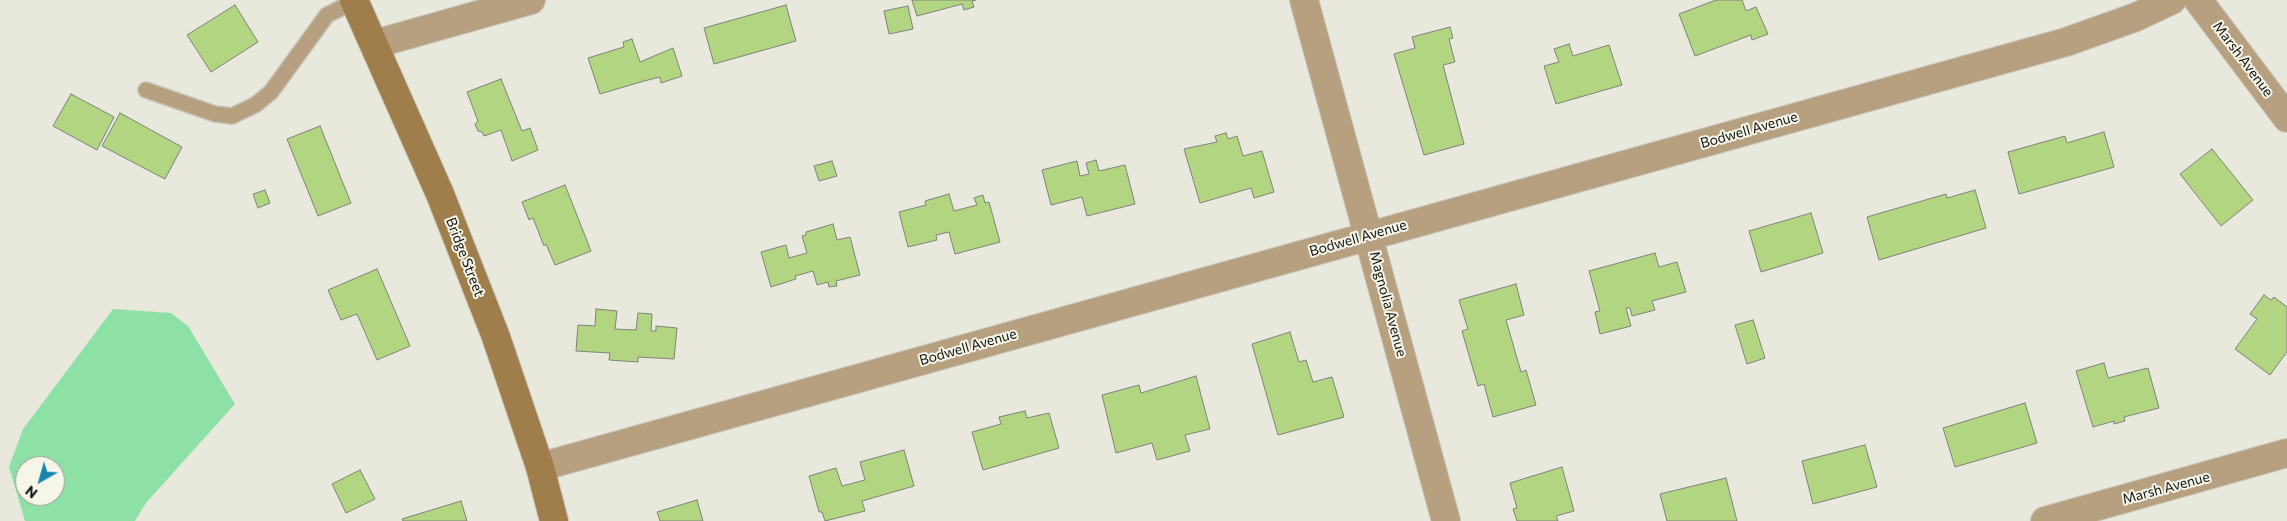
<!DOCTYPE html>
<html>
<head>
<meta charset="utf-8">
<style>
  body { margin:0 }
  #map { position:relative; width:2287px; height:521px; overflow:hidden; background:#e9e8dc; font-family:Commissioner,sans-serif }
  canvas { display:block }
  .north { position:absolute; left:15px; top:456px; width:50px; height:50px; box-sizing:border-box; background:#f6f5e9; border:1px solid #9b9b92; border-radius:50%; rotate:218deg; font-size:14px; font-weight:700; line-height:20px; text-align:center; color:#13130f }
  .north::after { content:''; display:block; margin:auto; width:18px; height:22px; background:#1485ab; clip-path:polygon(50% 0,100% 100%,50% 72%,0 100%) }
</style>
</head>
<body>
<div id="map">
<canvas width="2287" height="521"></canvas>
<div class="north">N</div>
</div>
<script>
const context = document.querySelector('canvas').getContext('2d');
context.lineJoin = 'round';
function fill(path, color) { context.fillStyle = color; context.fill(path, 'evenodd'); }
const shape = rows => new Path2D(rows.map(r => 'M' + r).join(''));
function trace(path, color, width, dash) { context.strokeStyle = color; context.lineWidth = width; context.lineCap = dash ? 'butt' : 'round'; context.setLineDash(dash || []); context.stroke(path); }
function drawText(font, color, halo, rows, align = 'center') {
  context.font = font + ' Commissioner,sans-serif'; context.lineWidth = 4; context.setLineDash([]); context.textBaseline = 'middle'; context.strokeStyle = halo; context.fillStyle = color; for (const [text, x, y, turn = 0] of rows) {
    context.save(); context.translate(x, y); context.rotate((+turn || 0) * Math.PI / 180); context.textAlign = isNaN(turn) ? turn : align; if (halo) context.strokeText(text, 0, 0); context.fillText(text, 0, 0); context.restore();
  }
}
const water = shape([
  [113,309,171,313,188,326,235,404,146,503,135,521,25,521,9,467,23,429],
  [25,466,55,466,55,496,25,496]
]);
const building = shape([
  [912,0,976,0,972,1,974,7,964,10,962,4,917,16,912,0],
  [1716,0,1742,0,1746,11,1756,7,1768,34,1752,40,1751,35,1695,56,1679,14,1716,0],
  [235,5,258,42,211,72,187,35,235,5],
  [786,5,796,41,714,64,704,28,786,5],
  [908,6,913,29,889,34,884,11,908,6],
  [1450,27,1453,38,1449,39,1455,62,1443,65,1464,144,1424,155,1394,54,1415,48,1412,37,1450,27],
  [632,39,640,62,673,48,682,76,661,83,660,77,644,81,600,94,588,58,624,47,623,42,632,39],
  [1569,44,1573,56,1609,45,1622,85,1556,104,1544,66,1559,62,1554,49,1569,44],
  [501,79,522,131,530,128,538,150,512,161,501,130,484,136,482,132,478,131,475,124,478,121,467,92,501,79],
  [71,94,114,117,97,150,53,126,71,94],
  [120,113,182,147,165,179,102,146,120,113],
  [320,126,351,203,318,216,287,139,320,126],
  [2104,132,2114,167,2019,194,2008,152,2065,136,2067,143,2104,132],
  [1226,133,1228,139,1237,136,1243,156,1262,151,1274,192,1254,198,1251,188,1200,203,1184,149,1217,142,1215,136,1226,133],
  [2212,149,2253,200,2221,226,2180,174,2212,149],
  [1096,160,1099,171,1125,165,1135,204,1087,216,1082,197,1051,205,1042,170,1077,161,1080,176,1089,174,1086,163,1096,160],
  [832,161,837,176,819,181,814,166,832,161],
  [565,185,591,251,555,265,546,244,544,246,533,218,529,220,522,202,565,185],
  [265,190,270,203,258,208,253,194,265,190],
  [1975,190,1986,228,1879,260,1867,217,1946,194,1947,198,1975,190],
  [949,194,954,211,977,205,974,198,983,195,985,203,989,202,1000,242,955,254,949,232,936,235,937,240,908,247,899,212,926,205,925,201,949,194],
  [1811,213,1823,253,1761,272,1749,231,1811,213],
  [833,224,837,240,850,237,860,275,836,281,837,286,829,287,828,282,817,285,813,271,795,276,796,279,771,287,761,252,786,245,789,258,807,253,802,236,806,235,806,232,833,224],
  [1655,253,1659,267,1677,262,1686,292,1652,301,1655,310,1632,316,1630,308,1626,308,1631,326,1600,334,1595,312,1600,311,1589,271,1655,253],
  [377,269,410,346,377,360,357,314,341,320,328,290,377,269],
  [1516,284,1524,315,1506,320,1521,372,1526,370,1536,405,1493,417,1484,384,1478,386,1462,331,1468,329,1459,300,1516,284],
  [2264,295,2271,300,2274,297,2287,307,2287,352,2270,375,2235,349,2257,319,2250,314,2264,295],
  [596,309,617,311,615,329,636,330,638,313,652,314,651,331,656,331,656,326,677,328,674,359,638,357,638,362,609,360,610,353,576,351,578,325,595,326,596,309],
  [1753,320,1765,358,1747,364,1735,325,1753,320],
  [1290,332,1299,362,1306,360,1313,382,1332,377,1344,417,1278,435,1252,344,1290,332],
  [2104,363,2108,378,2148,368,2159,408,2124,417,2125,421,2114,424,2114,421,2093,427,2076,371,2104,363],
  [1196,376,1210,429,1185,435,1190,451,1157,460,1152,443,1116,453,1102,395,1139,385,1141,393,1196,376],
  [2025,403,2037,443,1955,467,1943,428,2025,403],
  [1025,411,1027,418,1049,413,1059,448,983,470,972,432,1001,424,999,417,1025,411],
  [1865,445,1877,487,1813,504,1802,461,1865,445],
  [904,450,914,486,862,501,865,511,825,521,822,512,819,512,809,476,836,468,842,486,865,480,860,462,904,450],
  [1562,467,1574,511,1556,516,1558,521,1517,521,1513,509,1517,508,1510,483,1562,467],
  [360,470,375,499,346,513,332,484,360,470],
  [1726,478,1737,521,1667,521,1660,494,1726,478],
  [697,500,703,521,660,521,657,512,697,500],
  [461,501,467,521,403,521,402,519,461,501]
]);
const lane = shape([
  [146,90,215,114,232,116,255,105,271,92,327,15,355,1]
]);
const street = shape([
  [1304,0,1446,521],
  [2198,0,2287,118],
  [375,44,531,0],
  [540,467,2066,42,2136,17,2172,0],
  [2045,521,2287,453]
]);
const secondary = shape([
  [354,0,440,194,496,337,540,467,554,521]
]);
const streetNames = [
  ["Marsh Avenue",2243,59,53],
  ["Bodwell Avenue",1749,130,-16],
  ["Bodwell Avenue",1358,238,-16],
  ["Bridge Street",465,257,69],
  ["Magnolia Avenue",1388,304,75],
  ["Bodwell Avenue",968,347,-16],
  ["Marsh Avenue",2166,488,-15]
];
fill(water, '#8ee1a6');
fill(building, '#b2d582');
trace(building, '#7e8379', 1);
trace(lane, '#c7c6bb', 18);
trace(street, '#c7c6bb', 30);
trace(secondary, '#c7c6bb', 30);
trace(lane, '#b7a080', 15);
trace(street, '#b7a080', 28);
trace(secondary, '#9f7e4b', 28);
drawText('14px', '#13130f', '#f6f5e9', streetNames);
</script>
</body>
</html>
